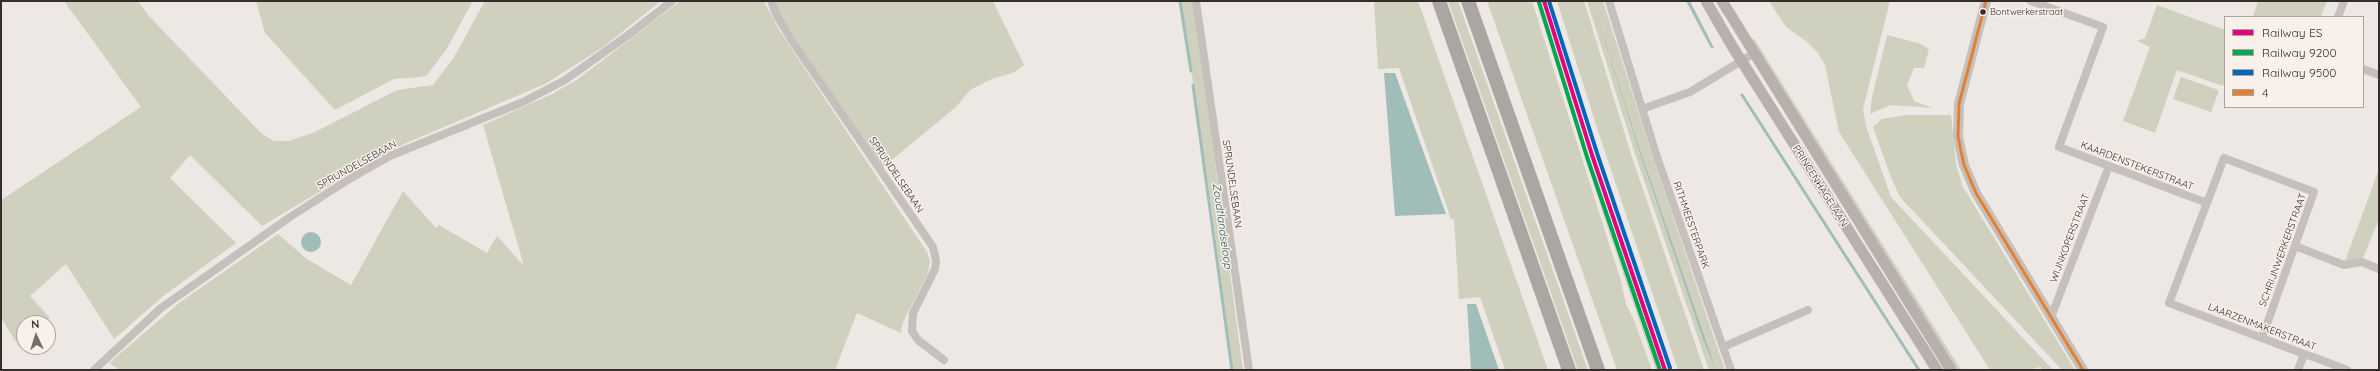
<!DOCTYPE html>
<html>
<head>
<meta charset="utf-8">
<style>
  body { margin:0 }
  #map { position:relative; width:2380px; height:371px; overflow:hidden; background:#ede8e3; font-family:Quicksand,sans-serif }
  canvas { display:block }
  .frame { position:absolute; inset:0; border:2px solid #362d2a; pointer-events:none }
  .legend { position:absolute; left:2224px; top:16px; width:140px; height:92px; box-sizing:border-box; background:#f8f1eb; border:1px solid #aaa39e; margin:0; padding:5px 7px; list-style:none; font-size:12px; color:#362d2a }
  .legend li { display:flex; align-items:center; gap:8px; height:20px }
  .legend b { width:20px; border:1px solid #aaa39e }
  .north { position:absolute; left:16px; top:315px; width:40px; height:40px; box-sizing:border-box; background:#f8f1eb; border:1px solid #aaa39e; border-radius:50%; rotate:356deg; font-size:11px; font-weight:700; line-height:16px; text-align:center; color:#362d2a }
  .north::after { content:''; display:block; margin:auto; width:14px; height:18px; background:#766e6b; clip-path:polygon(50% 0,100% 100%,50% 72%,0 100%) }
</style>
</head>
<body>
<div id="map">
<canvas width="2380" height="371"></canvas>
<div class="frame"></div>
<ul class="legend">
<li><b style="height:5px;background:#e5007d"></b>Railway ES</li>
<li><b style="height:5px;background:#00a651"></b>Railway 9200</li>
<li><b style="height:5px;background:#0065bd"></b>Railway 9500</li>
<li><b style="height:5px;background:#e38132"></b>4</li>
</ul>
<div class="north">N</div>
</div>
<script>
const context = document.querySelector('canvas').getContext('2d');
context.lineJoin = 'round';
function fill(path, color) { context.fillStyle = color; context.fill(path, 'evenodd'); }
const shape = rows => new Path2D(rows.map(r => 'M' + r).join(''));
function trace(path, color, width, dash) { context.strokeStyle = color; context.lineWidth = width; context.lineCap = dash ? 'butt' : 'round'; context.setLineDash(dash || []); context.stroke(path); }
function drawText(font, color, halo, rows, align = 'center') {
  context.font = font + ' Quicksand,sans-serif'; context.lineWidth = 3; context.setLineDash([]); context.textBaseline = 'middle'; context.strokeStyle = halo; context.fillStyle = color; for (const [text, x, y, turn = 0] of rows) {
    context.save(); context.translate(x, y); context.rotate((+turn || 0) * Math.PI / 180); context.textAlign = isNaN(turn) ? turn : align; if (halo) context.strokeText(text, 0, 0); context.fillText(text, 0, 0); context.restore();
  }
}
const green = shape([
  [64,1,138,1,149,16,261,133,274,141,288,141,313,133,397,90,433,85,454,57,485,1,661,1,602,48,545,84,404,144,371,161,262,226,190,155,170,178,236,243,162,297,114,339,66,264,30,296,50,318,42,323,24,323,24,336,16,342,1,318,1,200,141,107],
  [256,1,473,1,446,50,427,75,421,77,394,79,335,110,265,33],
  [680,1,764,1,779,30,927,252,930,261,928,273,903,322,901,333,857,313,835,370,120,370,109,363,179,303,278,234,307,259,351,285,403,191,436,228,439,225,487,253,497,236,524,266,483,125,552,94,578,79],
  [773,1,993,1,1024,65,1013,73,994,78,970,90,956,107,882,168,786,25],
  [1181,1,1193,1,1243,370,1233,370,1212,210],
  [1374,1,1418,1,1548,370,1505,370,1480,297,1459,299,1454,219,1451,219,1399,68,1378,69],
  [1448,1,1458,1,1588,370,1578,370],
  [1487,1,1532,1,1620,278,1626,304,1634,320,1652,370,1617,370],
  [1536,1,1537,1,1608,223,1658,370,1656,370,1606,223],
  [1557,1,1584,1,1631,154,1704,370,1678,370,1598,131],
  [1587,1,1603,1,1650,149,1725,370,1709,370,1635,154],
  [1769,1,1890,1,1863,109,1866,126,1891,197,2053,370,2043,370,2040,367,2028,370,1990,370,1839,132,1825,65,1818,53,1806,41,1786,27],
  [2258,1,2327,1,2321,17,2253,17],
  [2157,5,2225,30,2225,81,2223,86,2177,70,2155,133,2123,121,2150,47,2137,41,2145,38],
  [1887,35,1921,44,1929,49,1924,68,1914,68,1907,85,1914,101,1933,108,1890,105,1870,114,1872,97],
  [1750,38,1755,40,1961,370,1956,370],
  [2181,77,2218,90,2218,93,2211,112,2173,99],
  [1906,115,1951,115,1956,164,1963,187,2075,370,2062,370,1900,197,1890,175,1873,127,1882,119],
  [2379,169,2379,219,2360,265,2344,264]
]);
const water = shape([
  [1592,1,1640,150,1716,370,1703,339,1639,150],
  [1686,1,1690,1,1714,48,1711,48],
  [1384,73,1395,73,1446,214,1395,216],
  '301 242a10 10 0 1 1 20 0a10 10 0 1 1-20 0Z',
  [1467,304,1476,304,1499,370,1471,370]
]);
const stream = shape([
  [1180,1,1191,71],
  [1193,85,1232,370],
  [1742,95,1919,370]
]);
const minor = shape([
  [771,1,777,16,792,41,933,247,936,261,935,269,913,313,912,331,918,340,944,360],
  [1196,1,1249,370],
  [1609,1,1656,154,1731,370],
  [2031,1,2103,27,2059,147,2207,203],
  [2338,17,2344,1],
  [2363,69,2379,75],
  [1642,109,1690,92,1753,54],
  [2295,246,2344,265,2362,262,2379,269],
  [2051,317,2109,166],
  [2262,338,2314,192,2224,158,2169,303,2262,338,2304,354,2316,358,2347,370],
  [1723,347,1808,310],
  [94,370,161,308,290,217,351,178,390,156,523,102,565,80,627,36,672,1],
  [2298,370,2304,354]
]);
const tertiary = shape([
  [1986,1,1959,104,1958,137,1964,165,1976,193,2083,370]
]);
const secondary = shape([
  [1706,1,1732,46,1937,370],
  [1722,1,1951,370]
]);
const motorway = shape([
  [1439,1,1569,370],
  [1468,1,1598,370]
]);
const bus1 = shape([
  [1986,1,1959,104,1958,137,1964,165,1976,193,2083,370]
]);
const rail1 = shape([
  [1544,1,1592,155,1665,370]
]);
const rail2 = shape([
  [1539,2,1587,157,1660,370]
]);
const rail3 = shape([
  [1549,1,1597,153,1670,368]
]);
const markers = [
  [1983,12,3.5,"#362d2a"]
];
const busNames = [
  ["Bontwerkerstraat",1990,12]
];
const streetNames = [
  ["SPRUNDELSEBAAN",357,165,-29],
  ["KAARDENSTEKERSTRAAT",2137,166,21],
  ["SPRUNDELSEBAAN",896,175,56],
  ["SPRUNDELSEBAAN",1232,184,82],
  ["PRINCENHAGELAAN",1820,186,58],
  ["RITHMEESTERPARK",1691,225,71],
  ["WIJNKOPERSTRAAT",2070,238,-69],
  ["SCHRIJNWERKERSTRAAT",2283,250,-70],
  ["LAARZENMAKERSTRAAT",2262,327,21]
];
const waterNames = [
  ["Zoudtlandseloop",1222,226,82]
];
fill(green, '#cfd1be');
fill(water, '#a1bdba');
trace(stream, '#a1bdba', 3);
trace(minor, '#c6c0bc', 8);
trace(tertiary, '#c6c0bc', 10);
trace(secondary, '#b7b0ac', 11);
trace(motorway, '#aca6a2', 14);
trace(bus1, '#e38132', 3);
trace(rail1, '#e5007d', 4);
trace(rail2, '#00a651', 4);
trace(rail3, '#0065bd', 4);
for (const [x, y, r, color] of markers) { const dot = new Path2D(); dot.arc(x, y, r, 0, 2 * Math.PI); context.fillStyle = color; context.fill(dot); trace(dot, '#f8f1eb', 1.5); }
drawText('9px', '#362d2a', '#f8f1eb', busNames, 'left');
drawText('10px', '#362d2a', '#f8f1eb', streetNames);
drawText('italic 11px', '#235453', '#f8f1eb', waterNames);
</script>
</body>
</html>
